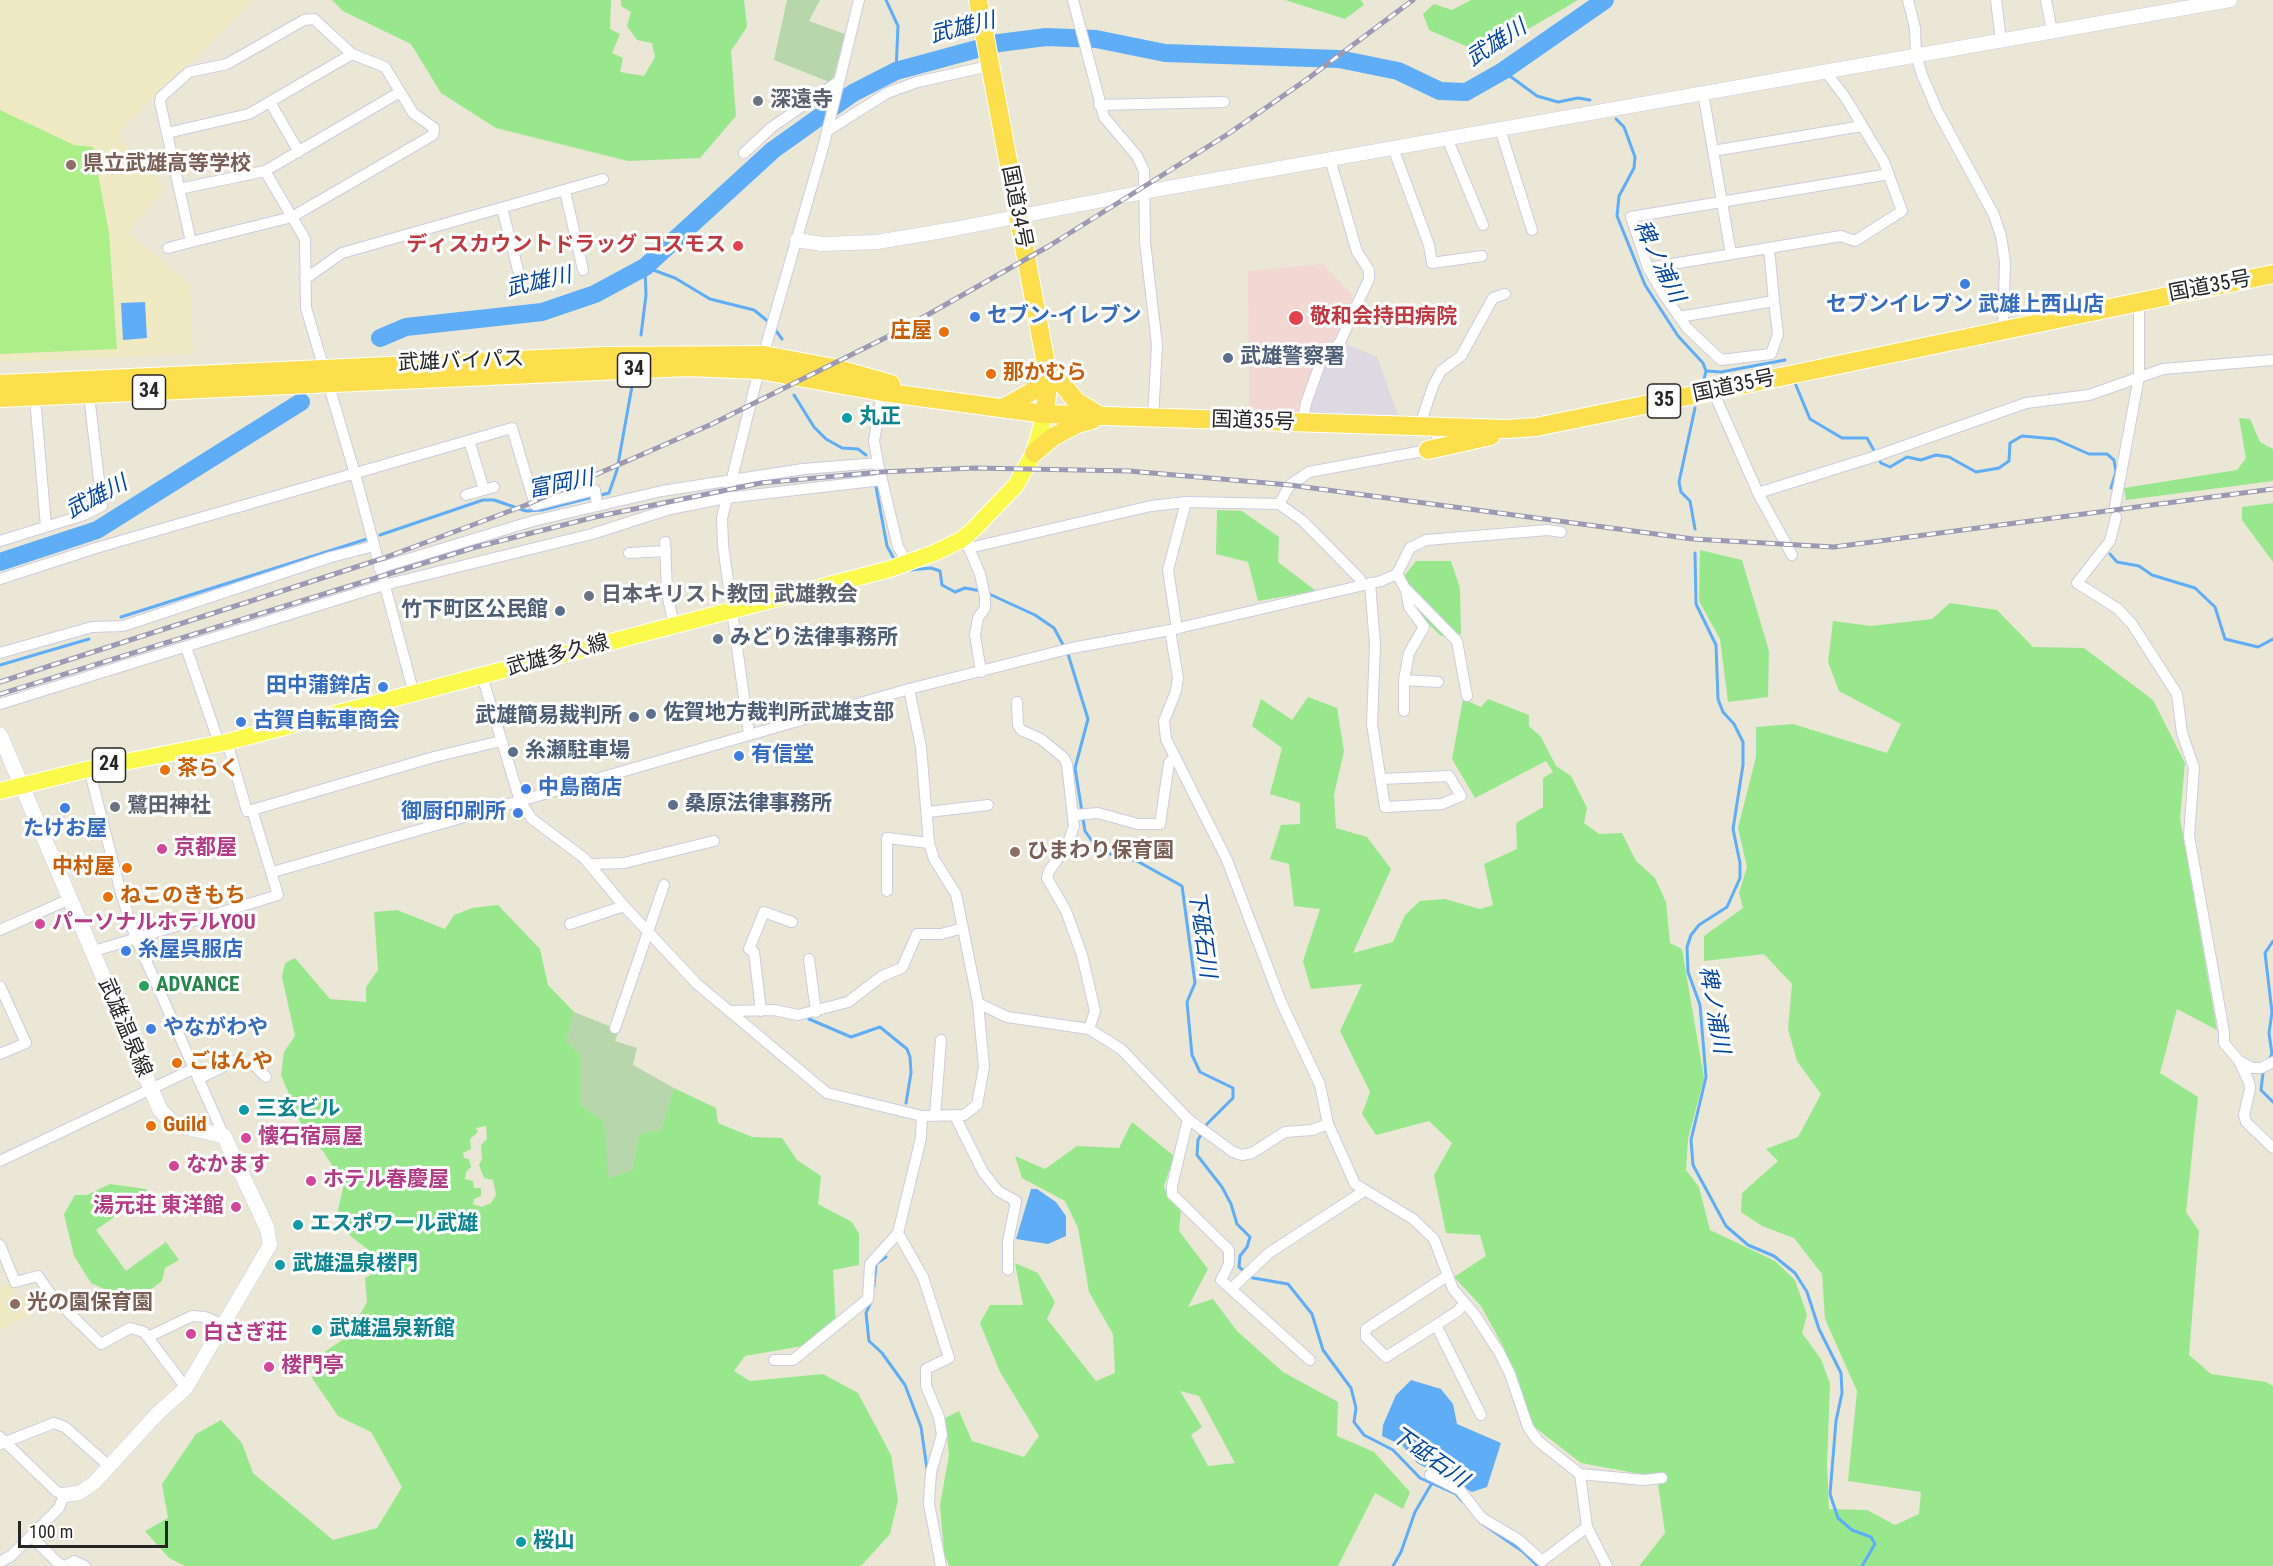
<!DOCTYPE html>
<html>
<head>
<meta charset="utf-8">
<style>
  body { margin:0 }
  #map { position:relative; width:2273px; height:1566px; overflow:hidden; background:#ebe7d6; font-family:"Roboto Condensed",sans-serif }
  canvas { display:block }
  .scale { position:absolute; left:18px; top:1521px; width:150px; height:27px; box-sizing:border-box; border:3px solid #262626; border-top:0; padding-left:8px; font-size:18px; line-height:21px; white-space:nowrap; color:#262626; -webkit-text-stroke:4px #fff; paint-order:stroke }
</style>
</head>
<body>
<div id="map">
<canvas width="2273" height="1566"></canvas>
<div class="scale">100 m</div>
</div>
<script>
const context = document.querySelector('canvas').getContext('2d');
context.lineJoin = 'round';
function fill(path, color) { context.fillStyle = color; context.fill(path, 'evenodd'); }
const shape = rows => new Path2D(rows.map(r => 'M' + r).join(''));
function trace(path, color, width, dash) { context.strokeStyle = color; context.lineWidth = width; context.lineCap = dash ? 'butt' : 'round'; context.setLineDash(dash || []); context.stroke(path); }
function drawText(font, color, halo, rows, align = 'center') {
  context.font = font + ' "Roboto Condensed","Noto Sans JP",sans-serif'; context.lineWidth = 6; context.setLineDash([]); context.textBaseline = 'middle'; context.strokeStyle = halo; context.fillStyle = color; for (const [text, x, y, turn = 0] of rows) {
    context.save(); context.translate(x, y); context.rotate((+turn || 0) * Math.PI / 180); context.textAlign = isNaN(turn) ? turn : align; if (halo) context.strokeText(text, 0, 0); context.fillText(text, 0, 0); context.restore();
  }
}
const industrial = shape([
  [1344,343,1377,357,1398,415,1306,414,1325,364]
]);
const education = shape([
  [0,0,255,0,120,130,121,142,165,187,128,233,191,285,193,354,0,362],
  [11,1282,17,1296,24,1295,35,1312,0,1330,0,1287]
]);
const medical = shape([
  [1323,264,1353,296,1336,340,1301,414,1249,413,1248,271]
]);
const green = shape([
  [332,0,611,0,610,29,620,34,612,53,623,58,620,72,644,76,655,57,652,43,637,40,627,26,631,12,621,6,621,0,744,0,747,27,731,51,736,116,700,158,628,161,496,128,441,93,411,44,343,11],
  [1285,0,1361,0,1364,5,1345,19],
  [1471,0,1578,0,1513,38,1468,47,1429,30,1423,14,1434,4,1452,10],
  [2239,418,2250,419,2260,442,2273,449,2273,481,2126,500,2124,488,2237,470,2246,458],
  [2273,503,2273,562,2242,520,2242,507],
  [1217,510,1242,511,1279,537,1278,562,1316,591,1258,601,1248,562,1216,554],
  [1700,550,1742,560,1769,651,1768,697,1728,702,1720,639,1699,601],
  [1416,561,1451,561,1460,588,1461,634,1441,636,1413,609,1405,575],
  [1950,603,1997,610,2033,647,2084,648,2153,700,2185,763,2180,818,2217,1030,2177,1009,2160,1073,2198,1097,2186,1212,2199,1231,2189,1355,2211,1374,2266,1382,2273,1386,2273,1566,1639,1566,1665,1533,1657,1477,1581,1463,1533,1426,1504,1348,1481,1306,1454,1277,1486,1256,1480,1235,1446,1233,1434,1175,1452,1143,1429,1121,1376,1135,1362,1114,1370,1092,1340,1031,1362,984,1311,989,1303,961,1320,909,1294,906,1289,864,1270,859,1281,825,1300,824,1300,803,1270,794,1282,748,1252,726,1261,699,1292,720,1308,697,1337,708,1344,751,1334,795,1336,828,1367,837,1391,869,1353,953,1393,942,1405,915,1420,901,1445,899,1480,909,1493,905,1484,864,1517,849,1516,823,1543,807,1543,778,1553,772,1546,761,1475,798,1452,759,1463,699,1481,707,1488,699,1529,715,1529,726,1541,737,1556,766,1571,776,1587,808,1584,823,1599,834,1622,833,1636,861,1655,878,1666,902,1670,943,1682,949,1704,1078,1688,1139,1686,1170,1699,1187,1710,1230,1775,1261,1795,1280,1807,1315,1802,1333,1821,1359,1830,1384,1827,1464,1829,1509,1867,1510,1895,1525,1919,1514,1921,1492,1848,1481,1857,1391,1825,1319,1822,1274,1794,1238,1762,1226,1741,1212,1742,1193,1778,1161,1766,1149,1798,1137,1821,1094,1797,1061,1788,1029,1792,984,1764,954,1704,961,1704,936,1743,908,1739,893,1747,867,1738,828,1756,757,1756,727,1793,724,1887,753,1901,724,1839,691,1828,662,1833,621,1871,626,1932,619],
  [498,905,540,949,548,985,574,1012,566,1041,580,1054,580,1104,604,1122,632,1171,639,1134,661,1129,674,1088,716,1108,718,1123,752,1137,782,1138,797,1160,821,1176,818,1204,852,1222,859,1234,859,1265,833,1270,836,1326,814,1344,745,1356,734,1371,750,1381,823,1374,858,1393,891,1455,898,1500,890,1534,861,1566,185,1566,169,1558,145,1531,168,1518,162,1484,196,1434,221,1420,242,1443,253,1473,333,1540,377,1528,402,1487,371,1432,338,1416,312,1378,326,1351,348,1336,367,1302,365,1278,382,1269,384,1262,348,1234,338,1210,344,1184,323,1151,306,1136,281,1075,284,1052,295,1036,282,977,285,963,295,958,330,999,366,1002,366,987,378,970,374,912,397,910,445,929,454,915,472,908],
  [486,1126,487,1139,481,1145,482,1159,479,1165,484,1178,493,1180,496,1195,491,1203,482,1207,473,1204,474,1199,481,1196,481,1188,474,1188,473,1181,465,1179,466,1172,471,1167,469,1159,464,1158,463,1153,471,1149,470,1139,478,1132,476,1128],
  [1132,1122,1174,1156,1164,1186,1168,1199,1181,1209,1179,1231,1208,1269,1188,1307,1213,1299,1237,1331,1283,1372,1338,1402,1337,1436,1374,1452,1410,1492,1403,1509,1375,1493,1338,1566,949,1566,944,1553,940,1505,949,1455,945,1418,959,1411,972,1441,1024,1457,1039,1436,1000,1372,980,1323,990,1305,1023,1305,1015,1263,1038,1273,1055,1302,1047,1319,1096,1381,1115,1373,1113,1334,1089,1292,1078,1228,1065,1201,1022,1178,1015,1156,1045,1169,1077,1146,1119,1148],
  [1180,1391,1199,1396,1235,1463,1208,1466,1191,1435,1202,1427],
  [110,1184,146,1189,149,1204,142,1209,124,1210,96,1230,126,1271,166,1242,179,1260,165,1268,162,1281,150,1290,115,1294,91,1283,74,1256,64,1214,75,1195,87,1195]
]);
const cemetery = shape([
  [787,0,820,0,809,21,845,34,832,83,774,60],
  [574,1012,619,1030,615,1041,637,1048,633,1065,674,1088,661,1130,639,1134,632,1171,608,1178,604,1122,580,1104,580,1054,566,1041]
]);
const pitch = shape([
  [0,110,74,145,93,147,109,233,117,349,0,354]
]);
const water = shape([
  [145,302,147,338,123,340,121,303],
  [1031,1189,1037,1189,1056,1202,1066,1216,1066,1236,1048,1244,1016,1239],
  [1411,1380,1441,1389,1453,1404,1457,1424,1501,1443,1487,1487,1472,1492,1417,1463,1403,1446,1382,1436,1383,1425,1396,1395]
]);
const stream = shape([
  [886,0,898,26,896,71],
  [1503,71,1537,96,1558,102,1578,98,1590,100],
  [1616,119,1624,127,1635,157,1634,168,1619,196,1617,216,1645,285,1678,336,1703,363,1706,371,1704,379],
  [774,328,782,339],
  [641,335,646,295,645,267,675,278,710,299,754,310,770,323],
  [1707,371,1721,372,1785,360],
  [1795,383,1810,419,1842,438,1867,438,1881,463,1890,467,1907,457,1921,460,1936,455,1949,457,1976,472,1999,468,2009,461,2010,443,2022,436,2055,439,2089,454,2107,454,2114,460,2116,472,2111,488],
  [794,395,814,427,826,439,842,448,858,449,866,455],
  [876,487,887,546,894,559],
  [1695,529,1690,501,1681,492,1679,482,1695,408],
  [380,535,483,500,494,500,526,511,542,510,609,493,617,470,632,386],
  [1695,553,1696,604,1716,645,1718,699,1723,712,1734,724,1743,742,1743,765,1733,829,1740,863,1740,878,1727,907,1699,925,1691,935,1687,947,1688,972,1700,1005,1706,1077,1691,1140,1693,1165,1726,1226,1748,1245,1774,1256,1795,1273,1807,1292,1819,1329,1841,1373,1842,1393,1836,1421,1830,1494,1838,1518,1852,1530,1871,1537,1875,1544,1862,1566],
  [2110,554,2117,562,2139,566,2152,575,2195,588,2215,607,2225,639,2258,647,2273,639],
  [910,570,931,568,940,571,942,585,955,592,965,588,981,591],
  [987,593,1035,615,1054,628,1068,654,1088,719,1075,768,1085,831,1099,851,1137,861,1182,886,1195,983,1187,1002,1192,1055,1200,1072,1233,1088,1233,1098,1207,1124,1198,1140,1197,1155,1222,1187,1231,1204,1237,1224,1250,1237,1247,1247,1240,1256,1239,1267,1253,1278,1288,1284,1312,1314,1323,1350,1351,1388,1356,1408,1354,1422,1364,1435,1393,1450,1420,1478,1456,1494,1462,1501],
  [121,617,367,539],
  [0,665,89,639],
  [809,1019,851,1037,880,1027,907,1049,910,1057,911,1073,906,1103],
  [2269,1060,2272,1054,2269,1033,2272,1012,2265,953,2273,941],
  [2263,1073,2261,1090,2273,1102],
  [874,1286,876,1264,886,1257],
  [871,1302,866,1313,869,1341,882,1353,905,1385,921,1427,927,1469],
  [1480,1522,1522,1551,1538,1566],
  [1393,1566,1401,1552,1415,1512,1432,1483]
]);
const river = shape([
  [380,338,406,327,542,312,595,294,645,267,773,150,853,93,896,71,999,43,1046,37,1096,39,1165,53,1339,59,1398,71,1440,91,1466,92,1503,71,1605,0],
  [0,562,97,530,301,402]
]);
const minor = shape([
  [1073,0,1104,117,1137,156,1144,171,1145,242,1157,345,1153,419],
  [1908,0,1915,28,1916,55,1922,75,1937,110,1994,215,2001,236,2005,262,2003,332],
  [1996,0,2001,40],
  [2046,0,2052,31],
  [314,19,352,54,385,67,413,113,434,128,433,135,292,217,191,242,160,102,161,97,189,72,227,64,304,20,314,19],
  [1703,93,1731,254],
  [270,102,299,152],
  [1099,105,1224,102],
  [1500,129,1532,230],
  [827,131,887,93,917,82,989,66],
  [167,133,249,114,352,54],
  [1447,138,1483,225],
  [1393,148,1429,245,1432,263,1482,256],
  [1713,151,1862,126],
  [744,153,772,127,839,81],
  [265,171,305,239,306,308,355,474,414,694],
  [179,189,265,171,400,92],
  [565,191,583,270],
  [502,208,518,270],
  [168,248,191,242],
  [1648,268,1841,236,1855,241,1902,211,1884,162,1845,97,1825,71],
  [305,279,342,253,603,179],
  [1774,301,1778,334,1771,354,1721,360,1687,328,1662,292,1648,268,1631,217,1889,174],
  [1679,317,1774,301,1769,248],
  [1713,391,1758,493,1792,555],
  [35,398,46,526],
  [1302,424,1306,403,1320,364,1340,342,1369,279,1369,270,1357,252,1330,159],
  [1419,428,1433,386,1441,371,1461,356,1493,298,1505,294],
  [469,440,484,490],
  [878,463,898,547,907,562],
  [1758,493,1873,457,2026,403,2089,395,2163,369,2273,360],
  [466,495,494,487],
  [1279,504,1290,485,1309,472,1428,450,1436,444,1439,429],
  [2115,506,2139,377,2139,302],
  [2116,517,2110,541,2077,583,2118,609,2132,624,2177,694,2182,733,2194,768,2189,836,2224,1032,2224,1043,2239,1061,2249,1082,2250,1089,2244,1115,2246,1122,2273,1148],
  [961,540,969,548,1151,506,1186,502,1279,504,1303,521,1360,579,1362,584],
  [0,541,84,515,102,506,89,395],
  [665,542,667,593,674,625],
  [969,548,980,574,985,597,985,608,978,618,975,635,981,672],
  [629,553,666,551],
  [379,568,533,521,662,491,803,469,878,463,874,441,883,387],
  [1397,574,1406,590,1409,607,1424,627,1409,653,1404,680,1438,682],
  [0,579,96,548,512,428,535,505,595,490,597,505],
  [1370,583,1375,645,1372,724,1385,807,1442,804,1461,796,1449,776,1381,779],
  [1407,590,1457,641,1467,696],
  [1177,629,1168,570,1186,502],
  [1170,630,1178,678,1176,691,1164,721,1166,739,1227,860,1281,1002,1320,1085,1328,1124,1355,1184,1413,1219,1434,1239,1453,1289,1475,1315,1499,1352,1510,1374,1528,1427,1538,1441,1580,1474,1643,1480,1662,1478],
  [186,647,219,743],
  [0,653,92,627,123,626,331,557,374,546],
  [482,676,520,801,532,819,584,858,624,906,697,984,827,1093,922,1116,964,1115,977,1105,984,1067,978,1003,956,894,934,859,929,843,921,747,909,689],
  [1404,680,1404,711],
  [1017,702,1018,725,1021,730,1041,739,1064,758,1067,764,1074,826,1067,846,1049,871,1047,878,1066,911,1082,955,1095,1011,1089,1029],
  [0,704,384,585,592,534,670,509,726,498,882,480],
  [749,734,723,545,722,518,759,370,824,144,859,0],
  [89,769,121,893,135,936,224,1136],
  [252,810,434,757,501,741],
  [928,812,988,805],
  [1075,815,1098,813,1138,824,1160,824,1169,763,1175,757],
  [589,864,624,863,714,841],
  [273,872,909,689,1072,648,1170,630,1381,581,1397,574,1410,548,1426,540,1548,530,1561,532],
  [887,891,887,838,929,843],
  [570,924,624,906],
  [0,930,70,899],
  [91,952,278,895,252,810,247,811,227,742],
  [809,959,816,1012],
  [0,986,26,1043,0,1054],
  [978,1003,1007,1017,1089,1029,1121,1049,1188,1119,1233,1152,1242,1155,1252,1153,1285,1132,1312,1130,1328,1124],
  [729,1011,774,1010,798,1015,848,1002,882,976,902,968,917,934,941,934,963,928],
  [761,1011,754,952,749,949,764,912,792,922],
  [615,1028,664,885],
  [2239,1061,2252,1068,2261,1068,2273,1062],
  [198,1079,235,1061,255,1066,266,1077],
  [922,1116,921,1138,898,1233,923,1277,949,1358,926,1369,926,1386,939,1417,942,1435,931,1472,929,1504,941,1566],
  [935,1116,941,1040],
  [955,1116,983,1172,998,1191,1016,1201,1008,1242,1008,1270],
  [1188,1119,1172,1186,1172,1194,1229,1250,1229,1264,1221,1280,1310,1360],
  [0,1161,193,1069],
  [0,1245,15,1282,38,1276,52,1296,101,1344,130,1328,144,1332,186,1388],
  [1447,1276,1366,1329,1366,1337,1386,1357,1458,1311,1463,1304],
  [1231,1289,1269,1253,1364,1191],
  [1436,1325,1481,1415],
  [148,1337,192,1316,205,1317,224,1325],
  [774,1360,793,1360,868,1299,870,1264,898,1233],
  [0,1437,56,1491,64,1495,59,1508,11,1556,0,1562],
  [0,1444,54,1423,65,1427,110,1467],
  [1580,1474,1587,1527,1607,1566],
  [1430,1475,1460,1490,1482,1518,1519,1540,1542,1561,1587,1527],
  [31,1536,59,1564,66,1566,74,1561,85,1566]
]);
const tertiary = shape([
  [797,240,822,244,877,242,954,229,1144,192,2230,0],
  [64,1495,79,1493,94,1483,157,1414,186,1388,270,1245,267,1228]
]);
const secondary = shape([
  [0,735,160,1110,172,1122,181,1126,224,1136,267,1228]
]);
const primary = shape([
  [0,791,89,769,227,742,890,569,934,553,961,540,974,529,1016,485,1034,453,1045,414]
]);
const trunk = shape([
  [978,0,1046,364,1048,383,1045,414],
  [1047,365,1076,401,1100,416],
  [0,384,604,356,764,355,834,368,891,384],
  [0,398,688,367,759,370,882,392,1045,414,1506,429,1536,427,1713,391,2273,274],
  [1003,408,1033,391,1045,367],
  [1428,450,1491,436],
  [1034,453,1053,437,1077,424,1092,420]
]);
const rail = shape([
  [0,682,384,558,526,505,712,424,899,331,1049,246,1228,134,1306,80,1413,0],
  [0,694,476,547,595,517,761,483,880,472,975,468,1129,471,1290,485,1693,539,1834,547,2273,489]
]);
const markers = [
  [758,101,6,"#6b7280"],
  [71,165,6,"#8d6e63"],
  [738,246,6,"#e0444e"],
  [1965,284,6,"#3f7fe0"],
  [975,317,6,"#3f7fe0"],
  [1296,318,8,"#e0444e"],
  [944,332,6,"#e8710a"],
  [1228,358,6,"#5c6f8a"],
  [991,374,6,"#e8710a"],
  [847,418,6,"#0f9aa8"],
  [589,596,6,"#6b7280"],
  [560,611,6,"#5c6f8a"],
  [718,639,6,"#5c6f8a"],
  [383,687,6,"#3f7fe0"],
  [651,714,6,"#5c6f8a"],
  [634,717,6,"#5c6f8a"],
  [241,722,6,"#3f7fe0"],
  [513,752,6,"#5c6f8a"],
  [739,756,6,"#3f7fe0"],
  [165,770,6,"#e8710a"],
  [526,789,6,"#3f7fe0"],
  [673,805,6,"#5c6f8a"],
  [115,807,6,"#6b7280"],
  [65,808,6,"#3f7fe0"],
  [518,813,6,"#3f7fe0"],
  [162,849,6,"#d1479c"],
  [1015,852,6,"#8d6e63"],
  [127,868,6,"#e8710a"],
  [108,897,6,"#e8710a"],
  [40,924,6,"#d1479c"],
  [126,951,6,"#3f7fe0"],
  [144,986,6,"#2e9e5b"],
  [151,1029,6,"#3f7fe0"],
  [177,1063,6,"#e8710a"],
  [244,1110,6,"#0f9aa8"],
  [151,1126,6,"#e8710a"],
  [246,1138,6,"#d1479c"],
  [174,1166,6,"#d1479c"],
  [311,1181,6,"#d1479c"],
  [236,1207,6,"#d1479c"],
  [298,1225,6,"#0f9aa8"],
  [280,1265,6,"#0f9aa8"],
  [15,1304,6,"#8d6e63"],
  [317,1330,6,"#0f9aa8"],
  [191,1334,6,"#d1479c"],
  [269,1367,6,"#d1479c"],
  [521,1542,6,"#0f9aa8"]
];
const shields = [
  [634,370,33],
  [149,392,33],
  [1664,401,33],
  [109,765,33]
];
const shieldNames = [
  ["34",634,370],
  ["34",149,392],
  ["35",1664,401],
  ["24",109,765]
];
const worshipNames = [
  ["深遠寺",770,101],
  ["日本キリスト教団 武雄教会",601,596],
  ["鷺田神社",127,807]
];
const educationNames = [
  ["県立武雄高等学校",83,165],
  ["ひまわり保育園",1027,852],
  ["光の園保育園",27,1304]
];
const streetNames = [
  ["国道34号",1016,207,79],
  ["国道35号",2210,287,-11],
  ["武雄バイパス",461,362,-2],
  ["国道35号",1734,387,-12],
  ["国道35号",1253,422,2],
  ["武雄多久線",558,656,-15],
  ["武雄温泉線",124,1028,67]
];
const healthNames = [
  ["ディスカウントドラッグ コスモス",726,246],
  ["敬和会持田病院",1310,318,"left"]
];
const shopNames = [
  ["セブンイレブン 武雄上西山店",1965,306,"center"],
  ["セブン-イレブン",987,317],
  ["田中蒲鉾店",371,687,"right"],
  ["古賀自転車商会",253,722],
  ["有信堂",751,756],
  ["中島商店",538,789],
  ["御厨印刷所",506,813,"right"],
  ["たけお屋",65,830,"center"],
  ["糸屋呉服店",138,951],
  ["やながわや",163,1029]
];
const foodNames = [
  ["庄屋",932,332,"right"],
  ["那かむら",1003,374],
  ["茶らく",177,770],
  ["中村屋",115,868,"right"],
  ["ねこのきもち",120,897],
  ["ごはんや",189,1063],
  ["Guild",163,1126]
];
const serviceNames = [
  ["武雄警察署",1240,358],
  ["竹下町区公民館",548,611,"right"],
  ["みどり法律事務所",730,639],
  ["佐賀地方裁判所武雄支部",663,714],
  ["武雄簡易裁判所",622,717,"right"],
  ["糸瀬駐車場",525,752],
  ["桑原法律事務所",685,805]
];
const cultureNames = [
  ["丸正",859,418],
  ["三玄ビル",256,1110],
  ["エスポワール武雄",310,1225],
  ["武雄温泉楼門",292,1265],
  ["武雄温泉新館",329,1330],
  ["桜山",533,1542]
];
const hotelNames = [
  ["京都屋",174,849],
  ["パーソナルホテルYOU",52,924],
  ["懐石宿扇屋",258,1138],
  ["なかます",186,1166],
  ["ホテル春慶屋",323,1181],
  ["湯元荘 東洋館",224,1207,"right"],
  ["白さぎ荘",203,1334],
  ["楼門亭",281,1367]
];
const leisureNames = [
  ["ADVANCE",156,986]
];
const waterNames = [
  ["武雄川",963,29,-14],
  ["武雄川",1497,44,-33],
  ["稗ノ浦川",1658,262,64],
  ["武雄川",539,283,-13],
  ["富岡川",561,485,-11],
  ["武雄川",97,498,-28],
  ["下砥石川",1201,934,82],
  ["稗ノ浦川",1713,1010,80],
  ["下砥石川",1429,1458,35]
];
fill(industrial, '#ddd8e2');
fill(education, '#efeac3');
fill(medical, '#f3d7d2');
fill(green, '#98e78d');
fill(cemetery, '#b7d6ac');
fill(pitch, '#acef88');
fill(water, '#5fadf7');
trace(stream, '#5fadf7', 3);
trace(river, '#5fadf7', 18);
trace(minor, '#cccbe2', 12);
trace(tertiary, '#cccbe2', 15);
trace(secondary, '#cccbe2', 16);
trace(primary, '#fff', 18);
trace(trunk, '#fff', 20);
trace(minor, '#fff', 10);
trace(tertiary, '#fff', 14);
trace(secondary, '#fff', 15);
trace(primary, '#fbf94b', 16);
trace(trunk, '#fdde4c', 18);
trace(rail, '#9b99b3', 5);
trace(rail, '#fff', 3, [9]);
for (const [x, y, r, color] of markers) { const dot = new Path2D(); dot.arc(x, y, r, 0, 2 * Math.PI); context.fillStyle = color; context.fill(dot); trace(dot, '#fff', 2); }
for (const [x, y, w] of shields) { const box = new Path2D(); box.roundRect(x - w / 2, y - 17, w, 34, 4.5); context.fillStyle = '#fff'; context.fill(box); trace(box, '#262626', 1.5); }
drawText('bold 20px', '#262626', null, shieldNames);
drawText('bold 21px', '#5b616d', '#fff', worshipNames, 'left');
drawText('bold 21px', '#785e54', '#fff', educationNames, 'left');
drawText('21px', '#262626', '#fff', streetNames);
drawText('bold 21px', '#be3a42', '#fff', healthNames, 'right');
drawText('bold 21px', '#366cbe', '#fff', shopNames, 'left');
drawText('bold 21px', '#c56008', '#fff', foodNames, 'left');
drawText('bold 21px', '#4e5e75', '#fff', serviceNames, 'left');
drawText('bold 21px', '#0d838f', '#fff', cultureNames, 'left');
drawText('bold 21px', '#b23c85', '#fff', hotelNames, 'left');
drawText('bold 21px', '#27864d', '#fff', leisureNames, 'left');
drawText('italic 22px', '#03469e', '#fff', waterNames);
</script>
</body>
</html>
